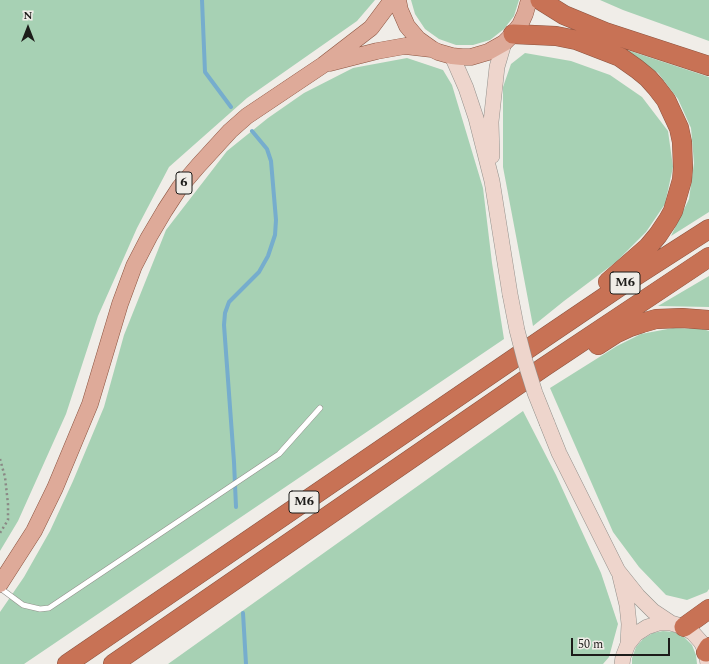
<!DOCTYPE html>
<html>
<head>
<meta charset="utf-8">
<style>
  body { margin:0 }
  #map { position:relative; width:709px; height:664px; overflow:hidden; background:#f0ede8; font-family:Spectral,serif }
  canvas { display:block }
  .north { position:absolute; left:8px; top:8px; width:40px; height:40px; -webkit-text-stroke:3px #f0ede8; paint-order:stroke; rotate:0deg; font-size:11px; font-weight:700; line-height:16px; text-align:center; color:#1d1c1a }
  .north::after { content:''; display:block; margin:auto; width:14px; height:18px; background:#1d1c1a; clip-path:polygon(50% 0,100% 100%,50% 72%,0 100%) }
  .scale { position:absolute; left:571px; top:638px; width:99px; height:18px; box-sizing:border-box; border:2px solid #1d1c1a; border-top:0; padding-left:5px; font-size:12px; line-height:14px; white-space:nowrap; color:#1d1c1a; -webkit-text-stroke:3px #f0ede8; paint-order:stroke }
</style>
</head>
<body>
<div id="map">
<canvas width="709" height="664"></canvas>
<div class="north">N</div>
<div class="scale">50 m</div>
</div>
<script>
const context = document.querySelector('canvas').getContext('2d');
context.lineJoin = 'round';
function fill(path, color) { context.fillStyle = color; context.fill(path, 'evenodd'); }
const shape = rows => new Path2D(rows.map(r => 'M' + r).join(''));
function trace(path, color, width, dash) { context.strokeStyle = color; context.lineWidth = width; context.lineCap = dash ? 'butt' : 'round'; context.setLineDash(dash || []); context.stroke(path); }
function drawText(font, color, halo, rows, align = 'center') {
  context.font = font + ' Spectral,serif'; context.lineWidth = 3; context.setLineDash([]); context.textBaseline = 'middle'; context.strokeStyle = halo; context.fillStyle = color; for (const [text, x, y, turn = 0] of rows) {
    context.save(); context.translate(x, y); context.rotate((+turn || 0) * Math.PI / 180); context.textAlign = isNaN(turn) ? turn : align; if (halo) context.strokeText(text, 0, 0); context.fillText(text, 0, 0); context.restore();
  }
}
const green = shape([
  [0,0,375,0,357,21,247,98,169,167,137,228,98,316,66,414,18,521,0,551],
  [411,0,519,0,514,16,504,29,490,40,473,45,456,45,439,39,425,29,415,14],
  [600,0,709,0,709,41,623,10],
  [618,47,709,77,709,212,671,236,689,199,694,163,691,128,678,99,658,73],
  [525,53,571,61,610,75,642,97,668,131,673,167,665,204,646,232,616,262,564,301,533,326,503,167,503,87,511,64],
  [407,58,443,70,452,85,483,188,492,263,504,339,24,664,0,664,0,612,24,577,50,531,73,481,104,407,124,335,166,230,227,151,268,118,304,93,353,68],
  [709,276,709,307,658,306],
  [673,328,703,329,709,331,709,589,707,592,687,600,666,595,639,567,613,532,550,388,617,346,641,334],
  [523,411,556,475,601,573,618,624,609,657,603,664,168,664],
  [663,631,674,632,684,637,692,645,696,655,697,664,632,664,632,658,636,647,643,639,653,633]
]);
const stream = shape([
  [202,0,205,72,231,107],
  [236,507,234,462,224,325,225,313,229,302,259,272,268,256,275,235,276,220,271,161,267,149,252,131],
  [243,613,246,664]
]);
const path = shape([
  [0,459,5,477,8,504,8,520,0,533]
]);
const lane = shape([
  [0,588,23,605,40,609,49,608,279,454,320,408]
]);
const secondary = shape([
  [452,56,466,88,476,118,492,181,510,294],
  [492,156,491,122,497,67,504,43],
  [547,423,559,453,618,571,638,596,653,611,671,623],
  [620,576,627,605,629,624,628,644],
  [622,664,623,657,628,644,636,634,647,627,659,623,671,623,684,627,693,633,701,642,706,652,708,664]
]);
const primary = shape([
  [398,0,400,10,407,26,418,39,432,49,438,52,452,56,462,57,471,57,488,52,504,43,513,34,520,25,525,14,529,0],
  [330,63,377,51,405,46,431,49],
  [0,584,34,531,55,488,90,404,120,304,134,266,149,237,165,210,180,187,198,166,230,131,247,116,323,65,371,28,392,0]
]);
const highway = shape([
  [540,0,564,15,605,32,709,66],
  [513,34,556,36,576,40,620,57,637,69,648,78,656,87,666,100,679,128,682,142,683,168,682,180,673,211,668,220,658,235,648,247,608,282],
  [598,345,615,334,630,327,642,323,656,319,682,318,709,320],
  [684,627,709,609],
  [706,652,709,647],
  [67,664,541,340,634,277,709,229],
  [113,664,544,367,709,257]
]);
const secondaryBridge = shape([
  [510,294,517,330,525,361,535,393,547,423]
]);
const shields = [
  [184,183,16],
  [625,283,30],
  [304,502,30]
];
const shieldNames = [
  ["6",184,183],
  ["M6",625,283],
  ["M6",304,502]
];
fill(green, '#a7d1b4');
trace(stream, '#76adcd', 4);
trace(lane, '#93918c', 6);
trace(secondary, '#93918c', 16);
trace(primary, '#8c5440', 17);
trace(highway, '#8c5440', 20);
trace(path, '#8a8885', 2.5, [2, 3]);
trace(lane, '#fff', 5);
trace(secondary, '#eed5cc', 15);
trace(primary, '#deaa99', 16);
trace(highway, '#c87255', 19);
trace(secondaryBridge, '#93918c', 16, []);
trace(secondaryBridge, '#eed5cc', 15);
for (const [x, y, w] of shields) { const box = new Path2D(); box.roundRect(x - w / 2, y - 11, w, 22, 3); context.fillStyle = '#f0ede8'; context.fill(box); trace(box, '#1d1c1a', 1); }
drawText('bold 13px', '#1d1c1a', null, shieldNames);
</script>
</body>
</html>
